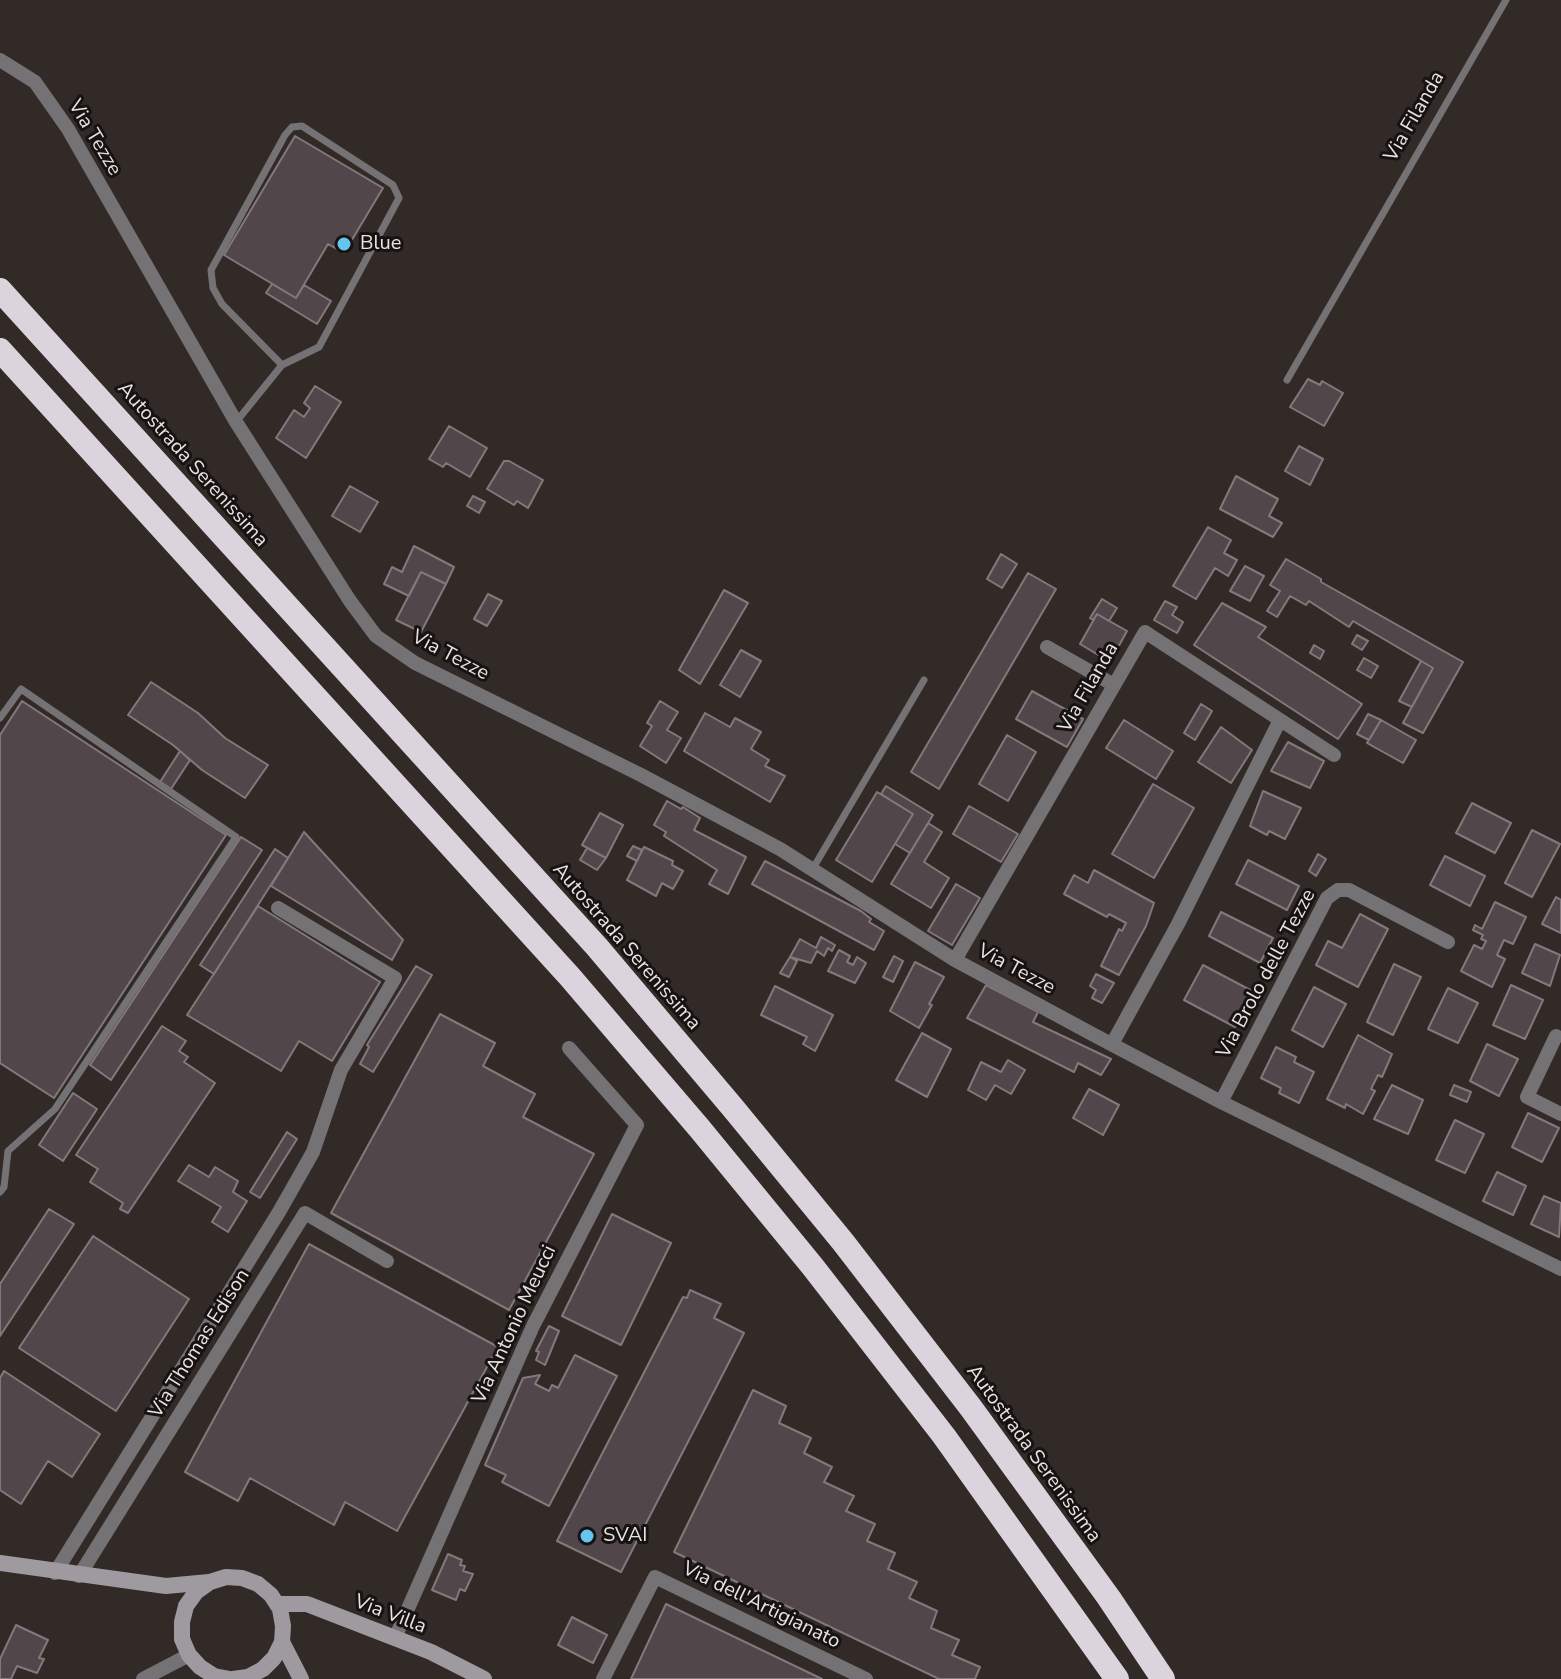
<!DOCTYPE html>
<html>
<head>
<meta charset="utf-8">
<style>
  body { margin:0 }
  canvas { display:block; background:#322a26 }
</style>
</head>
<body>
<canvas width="1561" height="1679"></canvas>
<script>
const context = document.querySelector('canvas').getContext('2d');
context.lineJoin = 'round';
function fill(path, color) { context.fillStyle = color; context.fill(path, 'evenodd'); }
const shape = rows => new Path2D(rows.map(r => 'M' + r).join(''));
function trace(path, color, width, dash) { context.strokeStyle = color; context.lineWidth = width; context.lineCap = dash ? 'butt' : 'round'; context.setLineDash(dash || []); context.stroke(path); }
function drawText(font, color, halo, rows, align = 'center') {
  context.font = font + ' "Nunito Sans",sans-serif'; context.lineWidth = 6; context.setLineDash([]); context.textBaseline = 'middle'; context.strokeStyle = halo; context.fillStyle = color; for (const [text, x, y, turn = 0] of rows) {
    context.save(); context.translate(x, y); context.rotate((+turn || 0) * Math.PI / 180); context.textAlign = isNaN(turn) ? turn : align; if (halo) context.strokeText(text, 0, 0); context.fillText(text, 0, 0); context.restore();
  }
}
const building = shape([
  [295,136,383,188,344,253,328,244,296,298,224,255,295,136],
  [272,284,296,298,304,285,331,301,317,324,266,293,272,284],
  [1308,379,1320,385,1322,381,1343,393,1324,426,1290,407,1308,379],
  [315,386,341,402,306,458,276,438,294,410,304,417,310,408,304,403,315,386],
  [449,426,487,448,470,477,446,463,443,467,429,459,449,426],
  [1299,446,1323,459,1310,485,1285,471,1299,446],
  [504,461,509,461,543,480,528,508,517,501,514,505,487,489,504,461],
  [1236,476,1278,499,1269,516,1282,523,1273,537,1220,509,1236,476],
  [350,486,378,502,360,532,332,516,350,486],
  [473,496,485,502,479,513,467,506,473,496],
  [1208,527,1231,540,1224,553,1237,560,1228,576,1215,568,1196,599,1173,586,1208,527],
  [414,546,454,567,446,584,421,572,409,596,384,584,392,567,402,572,414,546],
  [1001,554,1017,564,1002,588,987,579,1001,554],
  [1286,559,1321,579,1321,582,1463,662,1423,733,1403,723,1433,668,1353,621,1349,627,1309,601,1306,605,1290,596,1277,617,1267,611,1280,591,1270,585,1286,559],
  [1245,566,1264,576,1250,601,1230,591,1245,566],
  [421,572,446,584,421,632,396,620,421,572],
  [1028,573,1056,589,939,789,911,772,1028,573],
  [724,590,748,603,700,684,679,670,724,590],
  [488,594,502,601,487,626,474,619,488,594],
  [1102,599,1117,608,1109,621,1097,614,1093,620,1090,618,1102,599],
  [1165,601,1177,607,1172,615,1183,622,1177,633,1154,620,1165,601],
  [1222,603,1266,627,1258,637,1362,704,1338,739,1194,645,1222,603],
  [1097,614,1127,631,1110,662,1080,644,1097,614],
  [1357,635,1368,641,1362,650,1352,644,1357,635],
  [1314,645,1324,651,1320,659,1310,653,1314,645],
  [741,650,761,661,740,697,720,685,741,650],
  [1364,658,1378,666,1371,678,1357,670,1364,658],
  [1421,661,1433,668,1412,707,1399,701,1421,661],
  [151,682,198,713,225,738,268,765,245,798,202,770,173,745,128,715,151,682],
  [1032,691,1083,719,1067,747,1016,719,1032,691],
  [22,701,226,835,54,1098,0,1063,0,735,22,701],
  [660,701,678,712,667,730,681,738,666,763,640,746,652,726,647,723,660,701],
  [1201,704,1212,711,1195,740,1184,733,1201,704],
  [705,713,730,727,735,718,761,732,751,749,769,760,765,766,785,776,770,802,684,751,705,713],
  [1368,714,1381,720,1369,740,1357,734,1368,714],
  [1124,720,1173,751,1156,779,1106,748,1124,720],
  [1381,720,1416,740,1403,763,1367,743,1381,720],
  [1221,727,1252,750,1231,783,1198,762,1221,727],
  [1007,735,1036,752,1008,801,979,784,1007,735],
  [1288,742,1324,761,1310,788,1271,771,1288,742],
  [180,751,190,760,171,789,160,782,180,751],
  [1153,784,1194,808,1154,878,1112,854,1153,784],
  [886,786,933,815,910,853,895,844,913,814,881,794,886,786],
  [1263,791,1301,808,1285,839,1269,831,1267,835,1250,826,1263,791],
  [877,792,913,814,872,882,836,860,877,792],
  [667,801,681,809,683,807,700,818,694,830,746,857,728,894,709,884,717,870,664,836,666,832,654,825,667,801],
  [1472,803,1511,823,1495,853,1456,833,1472,803],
  [969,806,1018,834,1001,862,953,834,969,806],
  [600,813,623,825,606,858,582,845,600,813],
  [928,823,942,832,924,862,949,878,931,908,891,884,928,823],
  [1532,830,1560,844,1532,897,1505,883,1532,830],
  [304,832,403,940,392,960,271,886,304,832],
  [241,837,262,850,111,1080,90,1065,241,837],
  [633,846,642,850,637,861,627,856,633,846],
  [644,847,673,861,672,865,683,871,673,889,662,883,656,896,627,880,644,847],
  [587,848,606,858,597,870,580,860,587,848],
  [275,849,288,858,214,974,200,965,275,849],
  [1318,854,1326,859,1316,876,1309,871,1318,854],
  [1445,856,1485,876,1470,906,1430,885,1445,856],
  [1248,860,1299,886,1287,910,1236,884,1248,860],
  [765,861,861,911,871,919,869,922,884,931,874,950,752,884,765,861],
  [1094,870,1154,903,1146,926,1119,975,1101,966,1119,929,1122,931,1126,923,1109,914,1107,917,1064,894,1074,875,1088,883,1094,870],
  [956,884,980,898,952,945,928,931,956,884],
  [1556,897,1561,900,1561,933,1542,924,1556,897],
  [1495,902,1526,917,1513,944,1504,940,1497,955,1505,959,1492,987,1461,971,1474,945,1482,949,1486,941,1481,939,1483,935,1473,930,1475,925,1482,929,1495,902],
  [258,906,380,982,332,1061,299,1041,281,1071,187,1015,258,906],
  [1221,912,1273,938,1260,963,1209,936,1221,912],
  [1360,914,1388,929,1358,987,1316,965,1328,941,1342,948,1360,914],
  [821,937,835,945,832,951,828,948,824,956,817,951,811,963,790,957,800,939,816,948,821,937],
  [1535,944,1560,955,1550,986,1522,973,1535,944],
  [839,950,850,956,847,962,853,965,857,957,866,963,855,983,828,971,839,950],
  [894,956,903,961,893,982,883,977,894,956],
  [790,957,797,961,789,977,780,973,790,957],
  [915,962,944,977,929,1004,932,1005,919,1028,890,1011,915,962],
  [1394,964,1421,977,1393,1035,1367,1022,1394,964],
  [1203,965,1254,992,1235,1027,1184,1000,1203,965],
  [416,966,432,975,373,1072,360,1064,369,1047,367,1045,416,966],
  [1096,974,1114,983,1102,1003,1092,998,1096,990,1090,986,1096,974],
  [986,985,1038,1012,1033,1022,1111,1059,1101,1075,1078,1063,1074,1072,967,1018,986,985],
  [1511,985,1543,1000,1525,1039,1493,1025,1511,985],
  [775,986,833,1015,815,1051,803,1044,807,1037,761,1015,775,986],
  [1314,987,1346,1004,1323,1047,1292,1030,1314,987],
  [1448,988,1478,1003,1458,1043,1428,1029,1448,988],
  [440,1014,495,1043,483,1066,535,1094,523,1117,594,1154,509,1310,331,1213,440,1014],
  [162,1026,186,1041,179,1051,188,1057,184,1062,215,1083,128,1213,120,1209,123,1203,90,1182,98,1169,76,1155,162,1026],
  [922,1033,951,1049,927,1097,896,1080,922,1033],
  [1358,1035,1392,1054,1382,1077,1378,1075,1371,1089,1375,1091,1363,1114,1346,1104,1345,1108,1327,1099,1358,1035],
  [1487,1044,1518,1059,1499,1096,1470,1081,1487,1044],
  [1276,1047,1296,1057,1294,1062,1314,1072,1299,1103,1279,1093,1281,1088,1261,1078,1276,1047],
  [1008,1060,1025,1070,1011,1094,995,1085,986,1100,968,1090,981,1062,1001,1072,1008,1060],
  [1392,1085,1423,1100,1408,1134,1374,1119,1392,1085],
  [1454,1085,1471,1092,1467,1102,1450,1095,1454,1085],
  [1089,1089,1119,1105,1103,1135,1073,1118,1089,1089],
  [73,1093,97,1109,63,1161,39,1145,73,1093],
  [1528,1113,1559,1128,1542,1162,1512,1147,1528,1113],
  [1455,1120,1484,1134,1465,1173,1436,1160,1455,1120],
  [287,1132,297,1139,260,1198,250,1192,287,1132],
  [189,1165,209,1177,215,1167,238,1181,233,1192,247,1201,228,1232,212,1222,221,1207,178,1181,189,1165],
  [1497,1172,1526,1186,1513,1215,1483,1201,1497,1172],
  [1544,1196,1561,1203,1559,1237,1531,1224,1544,1196],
  [49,1209,74,1224,0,1336,0,1284,49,1209],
  [612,1214,671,1243,621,1345,562,1316,612,1214],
  [93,1236,189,1299,116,1411,19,1348,93,1236],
  [309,1244,498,1347,397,1531,345,1502,334,1525,250,1478,238,1501,185,1472,309,1244],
  [690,1290,721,1304,714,1318,744,1333,621,1572,557,1541,683,1297,687,1298,690,1290],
  [549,1326,559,1331,545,1365,536,1360,539,1352,536,1351,549,1326],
  [575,1355,617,1376,549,1506,502,1482,506,1475,485,1465,523,1378,540,1375,535,1384,549,1391,552,1385,558,1388,575,1355],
  [4,1371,100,1434,72,1477,48,1461,21,1504,0,1490,0,1378,4,1371],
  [753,1390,786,1406,779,1423,811,1438,804,1453,832,1467,824,1482,854,1496,846,1511,875,1524,867,1541,895,1553,888,1569,917,1582,909,1598,937,1611,931,1628,959,1640,952,1655,980,1667,975,1679,939,1679,674,1552,753,1390],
  [448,1554,462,1560,460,1565,465,1566,463,1571,473,1574,465,1591,460,1589,456,1600,432,1590,448,1554],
  [666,1604,822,1679,631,1679,666,1604],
  [572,1617,607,1635,593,1663,558,1645,572,1617],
  [16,1625,48,1640,39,1658,44,1659,37,1673,17,1666,11,1679,0,1679,0,1659,16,1625]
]);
const lane = shape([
  [1287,380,1506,0],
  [236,422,282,365,319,347,399,198,393,185,302,126,292,127,285,135,211,270,213,288,222,304,282,365],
  [0,718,21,689,236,837,55,1109,8,1151,4,1187,0,1192],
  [812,870,924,680]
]);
const street = shape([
  [0,60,35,82,68,129,236,422,350,601,376,636,415,663,641,775,780,849,955,960,1094,1035,1221,1102,1561,1269],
  [1047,647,1114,685],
  [955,960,1145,632,1334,755],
  [1556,1036,1527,1097,1561,1114],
  [1112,1044,1178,924,1280,720],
  [1221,1102,1327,898,1338,890,1349,890,1448,942],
  [55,1573,279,1212,313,1152,341,1070,395,978,278,908],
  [79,1576,305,1213,387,1261],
  [395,1638,533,1326,637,1125,569,1048],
  [143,1679,189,1655],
  [603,1679,655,1577,866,1679]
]);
const secondary = shape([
  [0,1563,166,1586,209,1582],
  [277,1604,307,1604,431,1652,484,1679],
  [282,1642,301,1679],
  [230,1679,214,1676,200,1667,189,1655,182,1639,182,1622,186,1606,196,1592,210,1582,226,1577,242,1578,258,1584,271,1595,280,1609,283,1626,282,1642,274,1658,263,1669,248,1677,233,1679]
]);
const highway = shape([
  [0,290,597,947,733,1108,843,1242,971,1408,1109,1598,1163,1679],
  [0,350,570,977,700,1129,813,1267,944,1436,1117,1679]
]);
const markers = [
  [344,244,8,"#66c4ef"],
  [587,1536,8,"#66c4ef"]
];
const streetNames = [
  ["Via Filanda",1415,117,-60],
  ["Via Tezze",94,138,59],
  ["Autostrada Serenissima",192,465,48],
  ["Via Tezze",450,656,28],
  ["Via Filanda",1089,688,-60],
  ["Autostrada Serenissima",626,947,49],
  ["Via Tezze",1016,970,28],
  ["Via Brolo delle Tezze",1267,974,-62],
  ["Via Antonio Meucci",515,1325,-65],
  ["Via Thomas Edison",200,1344,-58],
  ["Autostrada Serenissima",1033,1454,54],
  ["Via dell'Artigianato",761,1606,26],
  ["Via Villa",390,1615,21]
];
const poiNames = [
  ["Blue",360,244],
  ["SVAI",603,1536]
];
fill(building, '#51474a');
trace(building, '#83787b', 2);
trace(lane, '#757275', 7);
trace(street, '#757275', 14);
trace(secondary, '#9f9a9f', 16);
trace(highway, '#dcd4dd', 24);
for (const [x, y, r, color] of markers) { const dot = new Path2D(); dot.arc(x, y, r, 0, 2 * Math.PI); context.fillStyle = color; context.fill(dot); trace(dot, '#171312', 3); }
drawText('20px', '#e9e3e1', '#171312', streetNames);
drawText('20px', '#e9e3e1', '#171312', poiNames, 'left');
</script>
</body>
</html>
